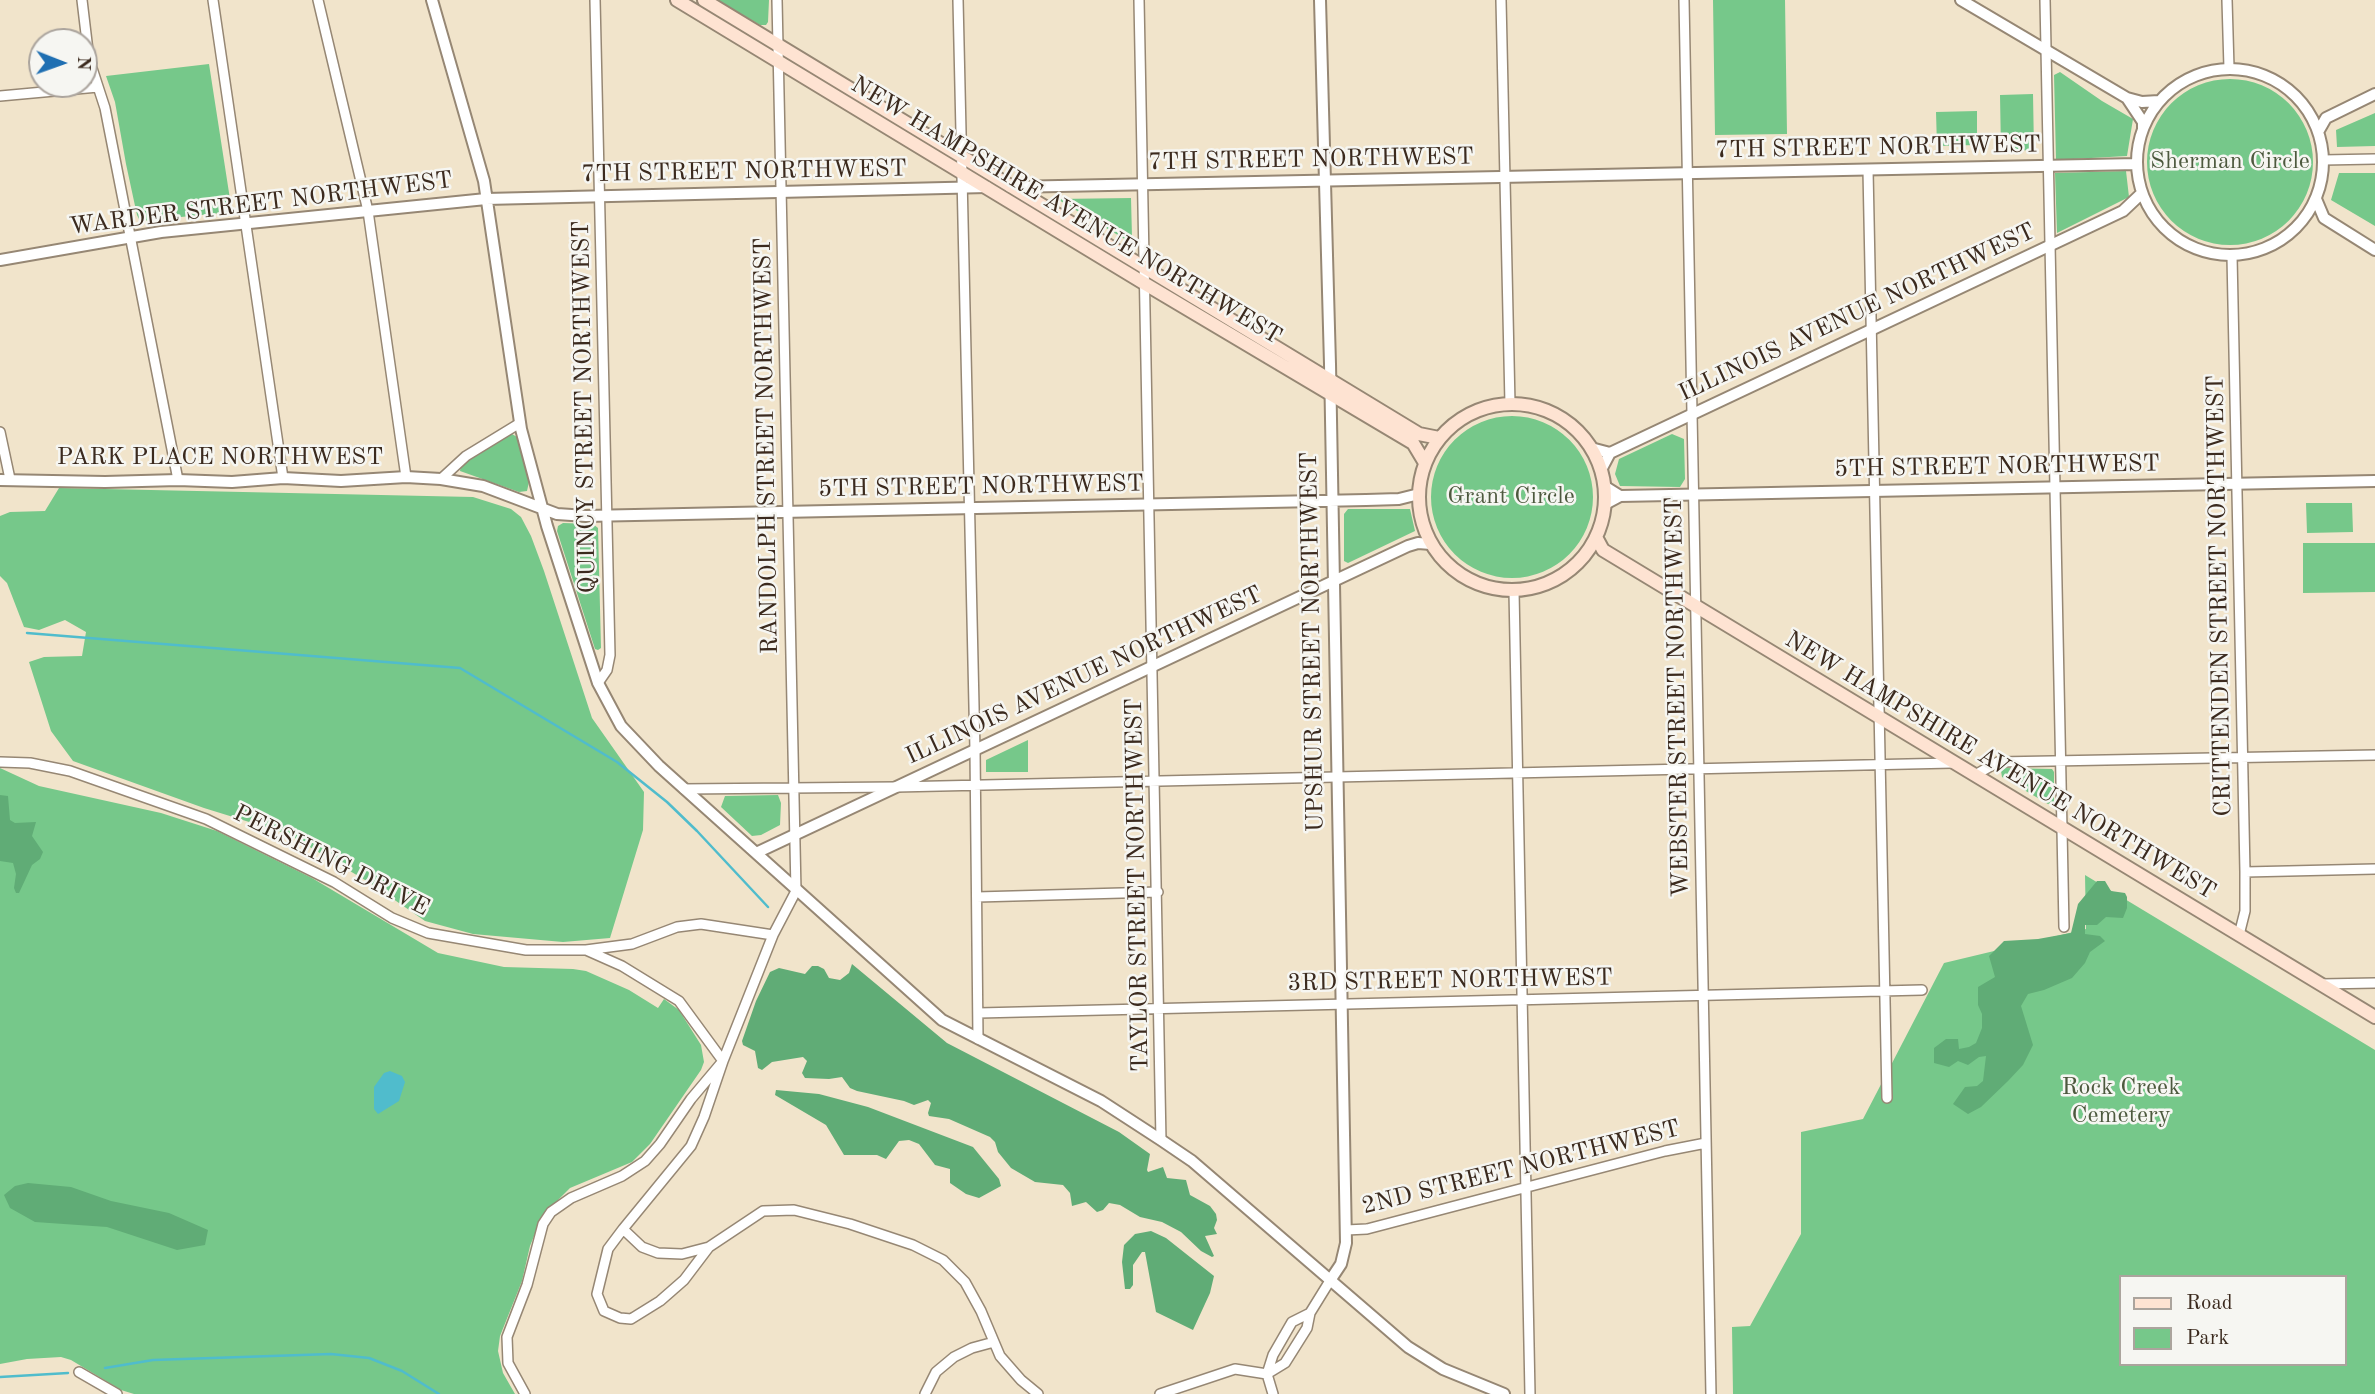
<!DOCTYPE html>
<html>
<head>
<meta charset="utf-8">
<style>
  body { margin:0 }
  #map { position:relative; width:2375px; height:1394px; overflow:hidden; background:#f1e4cb; font-family:"Old Standard TT",serif }
  canvas { display:block }
  .legend { position:absolute; left:2119px; top:1275px; width:228px; height:91px; box-sizing:border-box; background:#f6f6f2; border:2px solid #aba49d; margin:0; padding:9px 12px; list-style:none; font-size:21px; color:#3b2a1e }
  .legend li { display:flex; align-items:center; gap:14px; height:35px }
  .legend b { width:35px; border:2px solid #aba49d }
  .north { position:absolute; left:28px; top:28px; width:70px; height:70px; box-sizing:border-box; background:#f6f6f2; border:2px solid #aba49d; border-radius:50%; rotate:91deg; font-size:19px; font-weight:700; line-height:28px; text-align:center; color:#3b2a1e }
  .north::after { content:''; display:block; margin:auto; width:24px; height:32px; background:#1f6fb2; clip-path:polygon(50% 0,100% 100%,50% 72%,0 100%) }
</style>
</head>
<body>
<div id="map">
<canvas width="2375" height="1394"></canvas>
<ul class="legend">
<li><b style="height:9px;background:#fee3d2"></b>Road</li>
<li><b style="height:19px;background:#76c88a"></b>Park</li>
</ul>
<div class="north">N</div>
</div>
<script>
const context = document.querySelector('canvas').getContext('2d');
context.lineJoin = 'round';
function fill(path, color) { context.fillStyle = color; context.fill(path, 'evenodd'); }
const shape = rows => new Path2D(rows.map(r => 'M' + r).join(''));
function trace(path, color, width, dash) { context.strokeStyle = color; context.lineWidth = width; context.lineCap = dash ? 'butt' : 'round'; context.setLineDash(dash || []); context.stroke(path); }
function drawText(font, color, halo, rows, align = 'center') {
  context.font = font + ' "Old Standard TT",serif'; context.lineWidth = 5; context.setLineDash([]); context.textBaseline = 'middle'; context.strokeStyle = halo; context.fillStyle = color; for (const [text, x, y, turn = 0] of rows) {
    context.save(); context.translate(x, y); context.rotate((+turn || 0) * Math.PI / 180); context.textAlign = isNaN(turn) ? turn : align; if (halo) context.strokeText(text, 0, 0); context.fillText(text, 0, 0); context.restore();
  }
}
const green = shape([
  [717,0,769,0,768,22,766,25,760,25],
  [1713,0,1785,0,1787,134,1715,135],
  [209,64,232,212,140,221,137,215,126,164,115,102,106,76],
  [2060,72,2102,101,2133,119,2127,156,2056,160,2054,75],
  '2147 162a83 83 0 1 1 166 0a83 83 0 1 1-166 0Z',
  [2033,94,2034,150,2001,151,2000,95],
  [1977,111,1977,145,1937,146,1936,112],
  [2375,113,2375,146,2337,147,2336,130],
  [2126,171,2129,197,2057,233,2055,173],
  [2339,173,2375,173,2375,226,2331,200],
  [1131,198,1132,237,1128,241,1057,199],
  '1431 497a81 81 0 1 1 162 0a81 81 0 1 1-162 0Z',
  [512,434,517,437,529,482,527,491,519,492,460,471,461,465],
  [1672,434,1684,439,1685,479,1680,487,1620,486,1615,474,1619,459],
  [59,488,473,497,511,509,521,517,531,536,544,571,592,718,644,792,643,830,610,938,563,942,473,934,425,921,370,883,288,834,204,808,73,761,51,731,29,662,44,657,82,656,86,632,65,620,39,630,24,627,7,583,0,576,0,516,10,512,45,511],
  [2306,503,2352,503,2353,532,2307,533],
  [1348,509,1410,509,1415,531,1348,563,1344,561,1344,514],
  [563,523,593,524,598,528,601,648,598,650,595,649,557,531,558,526],
  [2303,543,2375,543,2375,592,2303,593],
  [1028,740,1028,772,986,772,986,760],
  [0,768,39,786,161,813,217,831,312,878,438,953,504,967,573,969,586,971,629,990,658,1008,664,999,679,1010,701,1045,704,1062,701,1070,650,1144,632,1162,570,1188,542,1216,530,1246,522,1281,500,1336,498,1351,503,1373,515,1394,134,1394,121,1390,71,1360,61,1357,27,1359,0,1364],
  [2005,768,2052,769,2054,772,2054,802,2048,804,2002,777,2001,771],
  [778,795,781,803,780,825,761,835,752,836,721,807,725,796],
  [2085,875,2375,1050,2375,1394,1733,1394,1732,1327,1750,1326,1801,1234,1801,1132,1863,1119,1944,963,2086,929],
  [2121,1277,2345,1277,2345,1364,2121,1364]
]);
const forest = shape([
  [0,795,8,796,10,820,15,823,36,822,32,836,43,852,40,859,32,865,19,893,16,893,14,888,16,874,13,863,0,861],
  [2097,881,2105,881,2111,891,2125,893,2127,897,2127,908,2123,918,2106,917,2097,925,2085,925,2085,934,2100,936,2105,941,2090,952,2085,963,2072,978,2044,990,2028,994,2021,1006,2033,1045,2023,1065,2008,1081,1981,1107,1968,1114,1953,1104,1965,1087,1977,1086,1983,1081,1986,1056,1979,1057,1968,1065,1958,1061,1949,1067,1934,1063,1934,1048,1946,1039,1958,1039,1959,1049,1969,1047,1976,1043,1982,1028,1982,1014,1978,1005,1978,987,1995,977,1989,956,2004,941,2038,939,2071,933,2078,904],
  [852,964,947,1043,1119,1132,1150,1154,1147,1170,1148,1172,1163,1167,1167,1178,1186,1180,1190,1195,1210,1206,1216,1214,1217,1220,1214,1228,1217,1234,1205,1236,1214,1256,1212,1257,1201,1251,1181,1232,1162,1222,1140,1217,1120,1205,1109,1203,1103,1210,1097,1212,1086,1202,1072,1206,1070,1193,1063,1185,1035,1182,1011,1168,998,1152,995,1142,990,1137,949,1119,929,1116,928,1113,931,1103,928,1100,914,1105,904,1101,857,1091,850,1088,842,1077,829,1079,805,1078,802,1073,807,1061,803,1057,772,1062,762,1070,758,1068,755,1051,743,1045,742,1041,756,1001,770,972,779,968,805,974,812,966,818,966,824,969,829,978,840,980,849,973],
  [776,1090,819,1094,868,1107,973,1147,999,1179,1001,1186,979,1198,966,1194,950,1183,950,1169,935,1165,919,1144,909,1140,899,1141,886,1159,877,1155,844,1155,826,1125,775,1095],
  [28,1183,71,1187,111,1201,169,1213,208,1230,205,1245,177,1250,107,1227,35,1222,10,1208,4,1195,15,1186],
  [1151,1231,1166,1238,1214,1276,1210,1293,1193,1330,1156,1312,1145,1252,1142,1252,1133,1265,1133,1285,1130,1289,1125,1289,1122,1262,1124,1245,1135,1234]
]);
const water = shape([
  [390,1071,402,1076,405,1082,399,1101,378,1114,374,1109,374,1087,384,1073]
]);
const stream = shape([
  [27,633,460,668,617,762,667,802,697,831,768,907],
  [105,1368,153,1360,331,1354,369,1358,402,1371,439,1394],
  [0,1377,68,1373]
]);
const minor = shape([
  [82,0,89,59,105,108,178,480],
  [213,0,283,478],
  [318,0,368,211,406,477],
  [595,0,610,655,607,670,598,683],
  [958,0,975,750,978,1039],
  [1139,0,1161,1140],
  [1501,0,1510,404],
  [1684,0,1711,1394],
  [2045,0,2064,927],
  [2227,0,2229,68],
  [0,96,98,87],
  [2323,160,2375,159],
  [1868,170,1887,1098],
  [2232,256,2245,872,2245,911,2239,935],
  [0,432,10,479],
  [441,479,466,456,520,423],
  [1514,591,1530,1394],
  [0,762,30,763,70,771,206,819,334,882,392,918,428,933,526,950,586,950,632,944,677,927,701,924,773,935],
  [1975,775,1998,762,2375,755],
  [684,789,896,787,1952,763],
  [2245,872,2375,869],
  [977,897,1158,892],
  [586,950,622,966,679,1001,723,1061,704,1117,691,1146,623,1229,642,1247,658,1253,682,1254,709,1247,763,1211,794,1210,850,1224,913,1245,943,1260,965,1282,981,1311,1000,1356,1021,1380,1038,1394],
  [2322,984,2375,983],
  [979,1013,1922,990],
  [623,1229,608,1249,597,1294,604,1311,620,1318,631,1319,660,1301,684,1280,709,1247],
  [1346,1230,1367,1229,1665,1151,1706,1143],
  [79,1372,117,1394],
  [1267,1374,1285,1363,1307,1328,1310,1313,1331,1279],
  [1267,1374,1273,1355,1292,1322,1310,1313],
  [1267,1374,1273,1394],
  [525,1394,508,1363,507,1337,527,1285,543,1224,551,1212,571,1198,622,1176,645,1161,660,1144,691,1099,723,1061,773,935,796,891,777,0],
  [925,1394,936,1372,954,1357,972,1348,994,1342],
  [1160,1394,1235,1369,1267,1374]
]);
const tertiary = shape([
  [432,0,484,181,521,429,547,526,598,683,621,726,659,766,942,1020,1101,1101,1161,1140,1192,1161,1408,1347,1443,1369,1504,1394],
  [1320,0,1330,364,1346,1243,1341,1264,1331,1279],
  [1961,0,2127,98,2142,102,2159,101],
  '2137 162a93 93 0 1 1 186 0a93 93 0 1 1-186 0Z',
  [2127,98,2143,122,2143,128],
  [2318,132,2326,118,2375,94],
  [1010,187,2137,164],
  [2316,199,2324,218,2375,250],
  [0,260,161,232,486,199,987,187],
  [1591,448,1610,453],
  [1601,470,1610,453,2104,220,2123,211,2142,193],
  [0,480,105,482,178,480,232,482,283,478,341,481,406,477,441,479,483,486,557,514,586,516,1366,500,1399,499,1419,494],
  [1604,486,1620,496],
  [1605,504,1620,496,2375,481],
  [756,853,1408,546,1418,543,1431,544]
]);
const secondary = shape([
  [677,0,1147,285,1413,443,1425,463],
  [704,0,1419,434,1439,438],
  '1419 497a93 93 0 1 1 186 0a93 93 0 1 1-186 0Z',
  [1596,537,1603,550,2375,1017]
]);
const streetNames = [
  ["7TH STREET NORTHWEST",1878,148,-1],
  ["7TH STREET NORTHWEST",1311,160,-1],
  ["7TH STREET NORTHWEST",744,172,-1],
  ["WARDER STREET NORTHWEST",261,204,-7],
  ["NEW HAMPSHIRE AVENUE NORTHWEST",1066,211,31],
  ["ILLINOIS AVENUE NORTHWEST",1857,313,-25],
  ["QUINCY STREET NORTHWEST",585,407,-91],
  ["RANDOLPH STREET NORTHWEST",767,446,-91],
  ["PARK PLACE NORTHWEST",220,458],
  ["5TH STREET NORTHWEST",1997,467,-1],
  ["5TH STREET NORTHWEST",981,487,-1],
  ["CRITTENDEN STREET NORTHWEST",2220,596,-91],
  ["UPSHUR STREET NORTHWEST",1313,642,-91],
  ["ILLINOIS AVENUE NORTHWEST",1084,676,-25],
  ["WEBSTER STREET NORTHWEST",1678,697,-91],
  ["NEW HAMPSHIRE AVENUE NORTHWEST",2000,766,31],
  ["PERSHING DRIVE",331,861,27],
  ["TAYLOR STREET NORTHWEST",1138,885,-91],
  ["3RD STREET NORTHWEST",1450,981,-1],
  ["2ND STREET NORTHWEST",1521,1168,-14]
];
const parkNames = [
  ["Sherman Circle",2230,162],
  ["Grant Circle",1511,497],
  ["Rock Creek",2121,1088],
  ["Cemetery",2121,1116]
];
fill(green, '#76c88a');
fill(forest, '#60ac76');
fill(water, '#50bccc');
trace(stream, '#50bccc', 2.5);
trace(minor, '#968774', 12);
trace(tertiary, '#968774', 14);
trace(secondary, '#968774', 16);
trace(minor, '#fff', 9);
trace(tertiary, '#fff', 10);
trace(secondary, '#fee3d2', 12);
drawText('24px', '#3b2a1e', '#f6f6f2', streetNames);
drawText('24px', '#4d593e', '#f6f6f2', parkNames);
</script>
</body>
</html>
